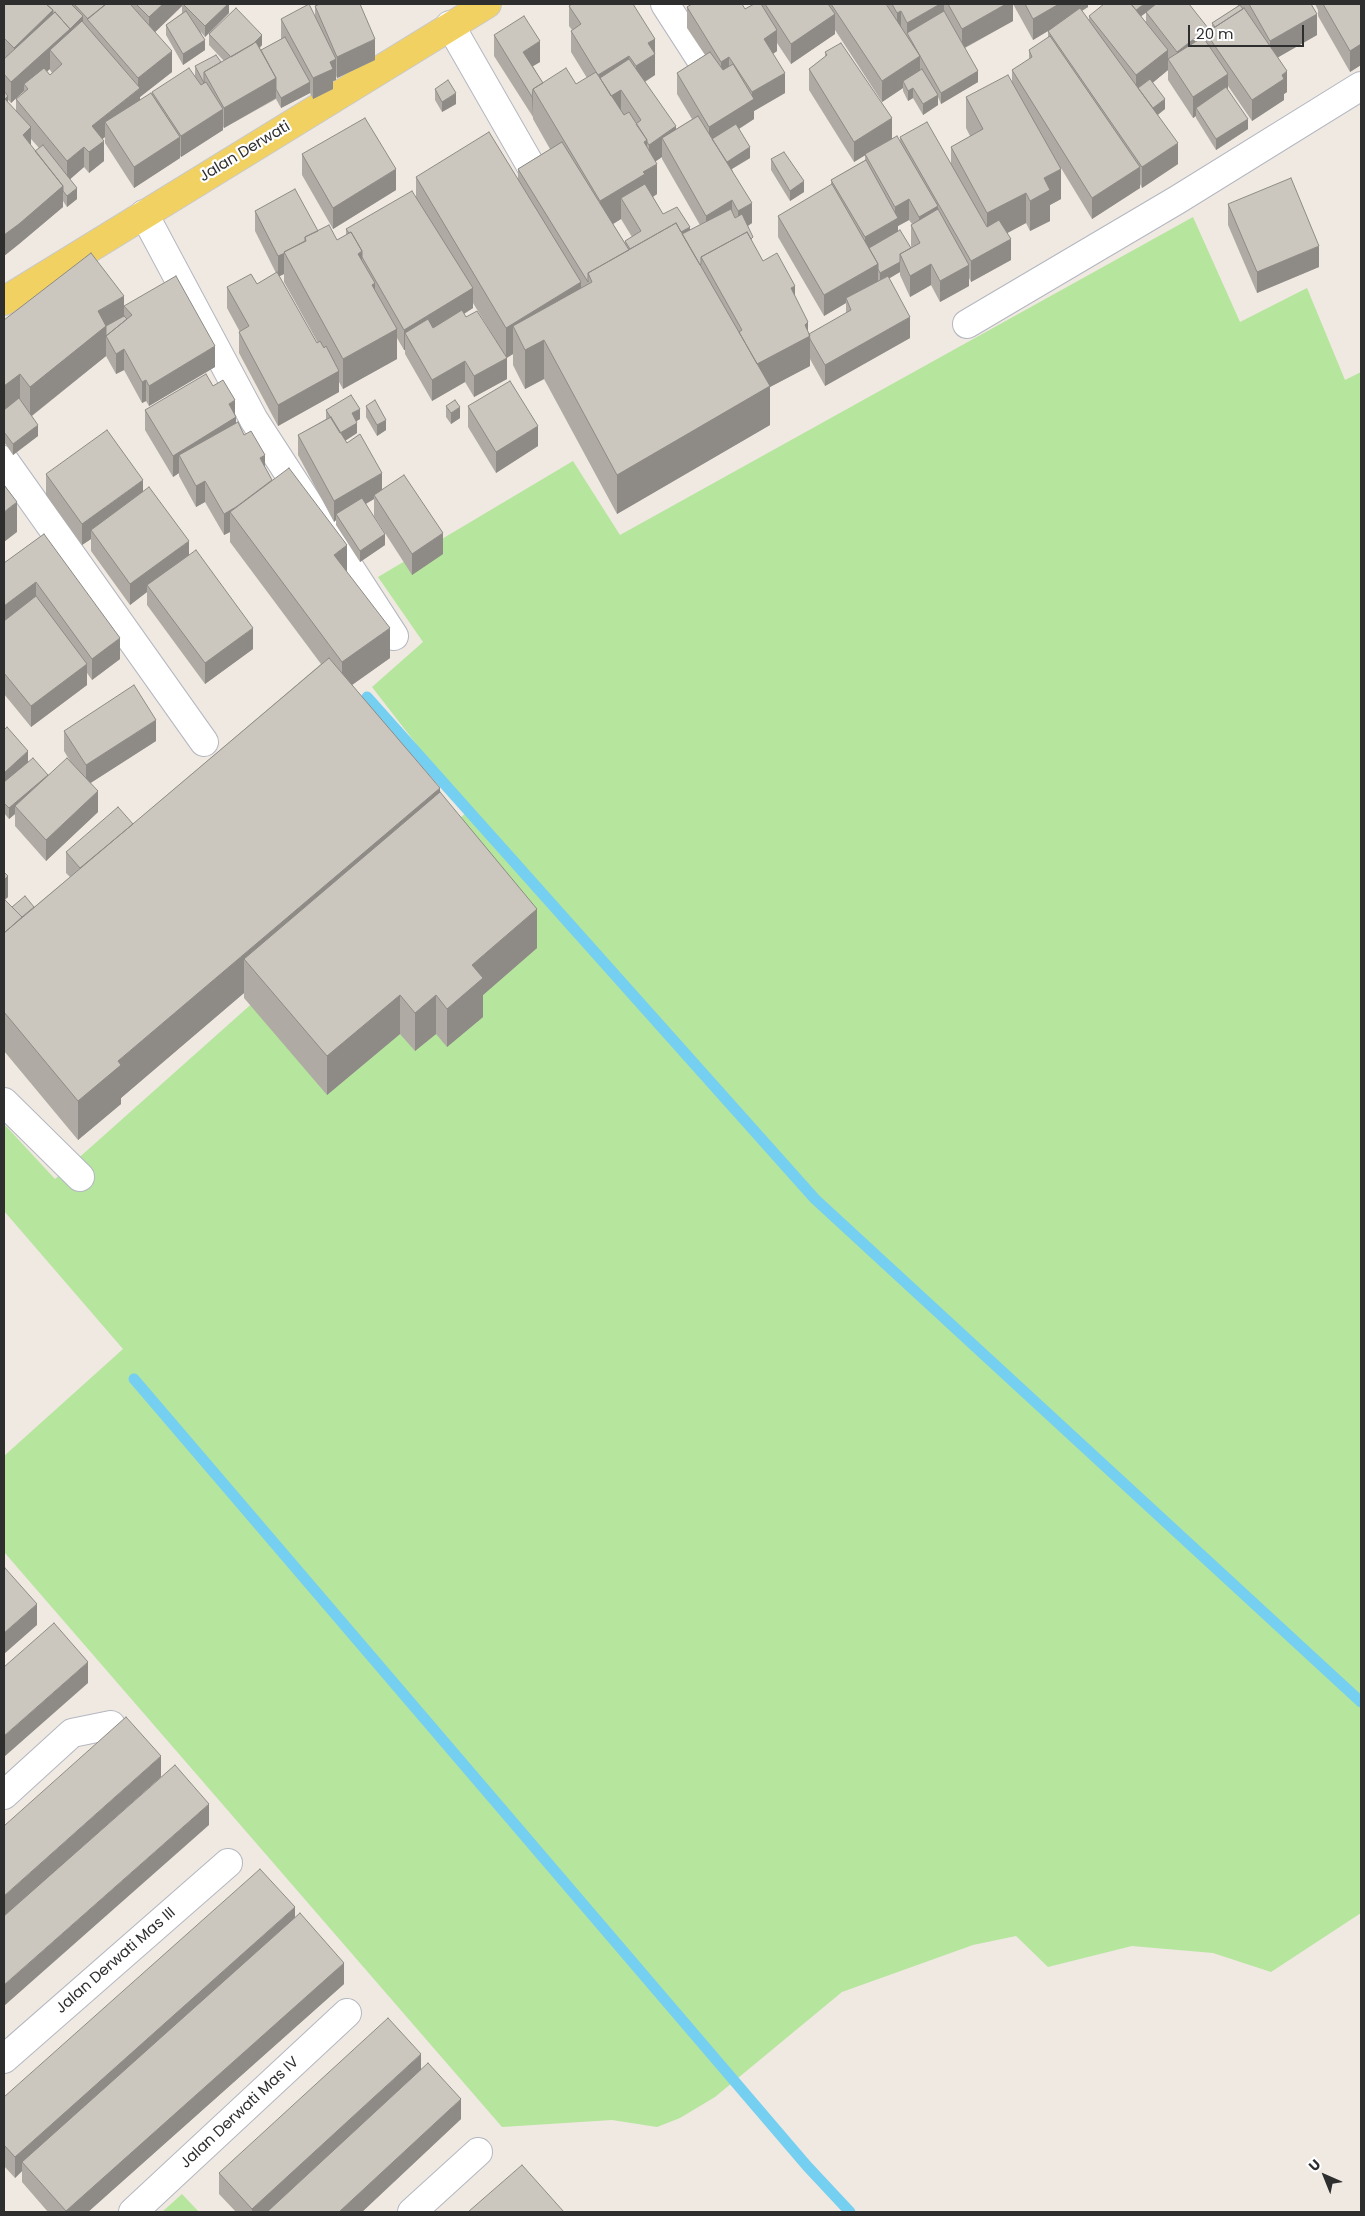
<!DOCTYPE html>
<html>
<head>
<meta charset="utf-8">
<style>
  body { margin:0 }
  #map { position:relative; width:1365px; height:2216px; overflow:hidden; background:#efe9e1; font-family:Poppins,sans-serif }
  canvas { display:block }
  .frame { position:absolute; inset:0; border:5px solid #2e2e2e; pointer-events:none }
  .north { position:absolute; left:1300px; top:2151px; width:50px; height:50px; -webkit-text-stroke:4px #fff; paint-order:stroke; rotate:316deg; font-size:14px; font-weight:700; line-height:20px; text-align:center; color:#2e2e2e }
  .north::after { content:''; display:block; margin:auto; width:18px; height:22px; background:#2e2e2e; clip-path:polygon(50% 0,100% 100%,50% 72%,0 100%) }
  .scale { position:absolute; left:1188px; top:25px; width:116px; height:22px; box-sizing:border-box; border:2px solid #2e2e2e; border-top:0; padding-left:6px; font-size:15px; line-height:18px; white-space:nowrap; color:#2e2e2e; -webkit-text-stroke:4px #fff; paint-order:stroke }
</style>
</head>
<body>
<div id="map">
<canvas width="1365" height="2216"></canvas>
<div class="frame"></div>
<div class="north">U</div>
<div class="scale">20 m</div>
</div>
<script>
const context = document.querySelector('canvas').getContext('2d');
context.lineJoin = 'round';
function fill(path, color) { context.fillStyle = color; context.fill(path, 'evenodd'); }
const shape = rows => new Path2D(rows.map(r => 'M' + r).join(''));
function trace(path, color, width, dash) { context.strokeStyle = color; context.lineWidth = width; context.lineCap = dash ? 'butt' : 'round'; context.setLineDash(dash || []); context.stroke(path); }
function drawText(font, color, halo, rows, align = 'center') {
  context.font = font + ' Poppins,sans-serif'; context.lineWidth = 4.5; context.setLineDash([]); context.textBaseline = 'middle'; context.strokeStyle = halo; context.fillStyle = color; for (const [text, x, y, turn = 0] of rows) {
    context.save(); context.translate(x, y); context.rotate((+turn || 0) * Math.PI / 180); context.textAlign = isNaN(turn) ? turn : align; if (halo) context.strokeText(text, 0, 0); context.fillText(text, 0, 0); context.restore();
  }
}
const green = shape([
  [1193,217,1240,322,1307,288,1345,380,1361,372,1361,1913,1271,1972,1213,1953,1132,1946,1048,1967,1016,1936,973,1945,842,1992,715,2097,680,2118,657,2127,612,2120,502,2127,4,1552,4,1456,123,1349,4,1211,4,1124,55,1179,468,811,372,687,423,642,378,577,573,461,620,535],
  [182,2194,199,2212,162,2212]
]);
const stream = shape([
  [367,697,815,1199,1361,1702],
  [134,1379,807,2166,850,2212]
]);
const street = shape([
  [665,4,705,66],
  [450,25,532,168],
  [144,214,254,420,394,636],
  [967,324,1177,200,1361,86],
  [4,460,204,742],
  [4,1102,80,1177],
  [4,1795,72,1733,111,1725],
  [4,2059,228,1863],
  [133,2212,347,2013],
  [412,2212,478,2152]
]);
const primary = shape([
  [4,301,487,4]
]);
const wall = shape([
  [4,4,229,4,229,13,205,37,201,32,205,50,183,65,166,35,166,25,182,13,182,6,155,32,172,72,140,97,140,100,152,94,152,92,195,75,195,66,221,62,224,61,209,45,209,34,262,45,260,48,261,50,281,39,281,19,315,17,315,6,375,60,337,78,336,76,336,80,333,81,333,89,313,99,310,93,281,108,276,99,224,128,223,127,223,130,181,157,180,156,180,158,134,188,105,143,105,137,102,139,104,161,89,173,84,167,70,179,77,199,67,207,63,201,63,207,19,244,4,256],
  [50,69,50,70,52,73,50,75,47,71],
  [24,91,24,92,16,99,16,111,8,103,8,100,11,103],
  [31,139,39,148,35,151,31,147],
  [752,4,886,4,888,7,887,4,1088,4,1088,7,1082,11,1089,20,1089,16,1189,4,1208,32,1212,30,1212,23,1238,6,1237,4,1311,4,1317,35,1278,57,1287,92,1284,94,1284,100,1252,121,1228,86,1228,90,1248,129,1216,150,1196,118,1196,116,1193,118,1168,80,1168,61,1168,70,1152,83,1165,109,1158,115,1178,164,1142,188,1140,184,1140,188,1092,219,1061,168,1061,199,1050,205,1050,221,1030,231,1026,223,1007,233,1011,260,971,282,969,278,969,286,940,302,931,285,910,297,900,275,900,272,889,278,910,338,825,386,810,359,810,366,770,387,770,425,617,514,544,379,525,389,513,365,513,354,507,358,507,379,474,397,465,382,432,401,405,354,405,350,404,350,397,338,397,359,343,389,339,382,339,392,278,426,239,353,239,332,240,332,227,308,227,287,257,284,276,273,255,231,255,211,318,231,337,240,346,235,346,229,416,197,416,177,518,180,518,169,550,149,533,119,533,117,494,56,494,35,540,62,533,66,543,83,576,84,587,78,571,52,571,31,572,30,569,26,569,6,655,39,655,75,645,82,676,129,692,119,677,94,677,73,705,55,687,28,687,7,745,9,752,5],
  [1013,4,1033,40,1051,29,1048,31,1048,38,1029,50,1029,59,1012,70,1012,82,966,97,966,128,970,136,951,147,951,163,900,137,900,142,892,139,825,52,825,57,809,69,809,90,854,162,865,155,865,160,831,180,831,185,778,216,778,237,824,316,846,303,846,313,809,334,795,296,763,261,753,244,748,226,752,223,732,169,750,158,739,129,754,119,754,111,785,93,773,54,777,51,777,43,791,64,835,34,835,30,882,102,903,88,903,91,908,101,913,98,923,115,938,105,938,97,941,104,978,82,965,48,1013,21],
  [1146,12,1146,22,1141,16],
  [662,157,662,159,700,225,690,231,663,214,653,197,657,194,655,161],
  [621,219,632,237,625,241,625,243,613,224],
  [909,220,912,224,911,225,911,246,912,248,911,248,898,231,898,226],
  [284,274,284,282,318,343,317,343,279,276],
  [473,303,496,341,466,317,464,314,473,308],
  [1315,4,1361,4,1361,65,1350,72,1318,16,1318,10],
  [435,89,456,104,442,112,435,100],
  [302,154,396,190,333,229,302,175],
  [771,159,804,192,790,201,771,170],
  [1228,204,1319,267,1257,293,1228,225],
  [124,306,215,367,149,406,146,401,142,403,124,370,116,374,106,356,32,416,38,436,13,455,4,442,4,320],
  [213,386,235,414,236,423,244,435,265,467,272,481,347,572,390,658,352,685,440,793,537,948,483,995,483,1017,447,1047,436,1034,415,1051,400,1034,327,1095,244,998,244,993,121,1098,121,1104,78,1140,4,1051,4,872,8,897,5,900,12,907,34,907,70,877,66,873,66,852,133,824,321,664,230,542,230,532,224,535,205,502,196,507,179,476,179,473,173,477,145,430,145,410],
  [366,406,386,430,377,436,366,417],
  [446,406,460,418,451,424,446,417],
  [468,406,538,446,496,473,468,427],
  [326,410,360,419,356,421,357,433,345,441,347,443,382,490,443,554,412,575,374,516,374,499,366,504,385,545,360,562,336,525,336,520,334,522,298,455,298,435,326,419],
  [46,474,189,555,253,649,205,684,147,605,147,592,130,605,91,551,91,539,82,545,46,495],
  [44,534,120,659,92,680,87,673,87,685,31,727,4,694,4,563],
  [4,718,5,728,28,762,48,775,70,761,64,751,64,731,156,741,90,783,98,812,46,861,15,826,15,814,9,819,4,813],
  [295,1918,344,1984,88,2212,48,2212,22,2182,22,2171,15,2178,4,2166,4,2097],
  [421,2070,461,2119,362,2212,236,2212,219,2194,219,2173]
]);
const shadedWall = shape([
  [163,4,182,4,182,6,149,38,149,17],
  [228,4,229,4,229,13,205,37,205,26],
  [940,4,944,4,944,22,907,33,907,44,907,23],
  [1006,4,1013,4,1013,21,962,49,962,29],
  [1059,4,1088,4,1088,7,1033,40,1033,19],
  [1144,4,1158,4,1136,20,1136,10],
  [53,10,53,31,14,69,14,48],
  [901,11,901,32,897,34,897,13],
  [835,14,835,34,791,64,791,44],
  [1317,14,1317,35,1270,62,1270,41],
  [83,16,83,27,50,50,50,69,28,88,24,84,24,91,11,103,11,82],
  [1208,28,1208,35,1206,33,1206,50,1177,73,1177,52],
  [777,30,777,51,764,60,764,39],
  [262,35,262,45,235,72,235,61],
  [375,39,375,60,337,78,337,57],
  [655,39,655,75,636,87,636,66,648,43],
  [205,40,205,50,183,65,183,54],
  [540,41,540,62,523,72,523,52],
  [1361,44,1361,65,1350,72,1350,51],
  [1168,50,1168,70,1137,96,1136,95,1136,75],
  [172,51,172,72,140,97,140,109,105,122,105,137,92,147,92,126,138,90,138,78],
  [629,56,629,77,598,80,598,75],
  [920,56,920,76,903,81,903,88,882,102,882,81],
  [729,57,729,77,721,82,721,62],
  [336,59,336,80,333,81,333,89,313,99,313,78,330,62],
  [978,71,978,82,941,104,941,93],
  [1287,71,1287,92,1284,94,1284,100,1252,121,1252,100,1282,75],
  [785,73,785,93,754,111,754,119,709,148,709,127,752,100,752,92],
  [1228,74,1228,95,1196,108,1196,116,1193,118,1193,97],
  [276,78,276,98,224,128,224,108],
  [310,82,310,93,281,108,281,98],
  [913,88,913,98,908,101,908,91],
  [621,90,621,111,609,118,609,97],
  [456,93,456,104,442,112,442,102],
  [938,95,938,105,923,115,923,104],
  [8,96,8,116,5,99],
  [532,97,533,97,532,118],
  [1165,99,1165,109,1148,122,1148,111],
  [223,109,223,130,181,157,181,136],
  [892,118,892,139,854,162,854,142],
  [1248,119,1248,129,1216,150,1216,139],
  [676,126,676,147,662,138,662,157,649,166,649,145],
  [31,127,31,148,23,135],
  [180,137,180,158,134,188,134,167],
  [647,140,647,170,657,164,657,194,645,202,621,198,621,219,600,232,600,201,644,142],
  [104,141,104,161,89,173,89,152],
  [1178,143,1178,164,1142,188,1142,167],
  [84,147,84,167,67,182,67,161],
  [750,147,750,158,725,173,725,163],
  [1140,167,1140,188,1092,219,1092,198],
  [396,169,396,190,333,229,333,208],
  [1061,169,1061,199,1050,205,1050,221,1030,231,1030,201,1044,178],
  [804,181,804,192,790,201,790,191],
  [63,186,63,207,19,244,4,256,4,235],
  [77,188,77,199,67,207,67,196],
  [1026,193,1026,223,987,244,987,213],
  [909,199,909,220,898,226,898,239,865,258,865,237,895,220,895,207],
  [732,200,732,221,706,237,706,216],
  [752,203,752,223,738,232,738,211],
  [938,206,938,227,919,238,919,217],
  [690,227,690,248,677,234],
  [1011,239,1011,260,971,282,971,261],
  [1319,246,1319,267,1257,293,1257,272],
  [362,251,362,281,358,254],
  [284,253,284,274,278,277,278,256],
  [900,262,900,272,880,284,880,273],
  [878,264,878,284,846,298,846,303,824,316,824,295],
  [931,264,931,285,910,297,910,276],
  [969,265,969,286,940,302,940,281],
  [581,282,581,313,513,326,513,354,506,358,506,328],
  [375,283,375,313,372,285],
  [795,286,795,316,791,288],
  [473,288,473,308,412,346,405,333,405,350,404,350,404,330],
  [124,296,124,326,106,337,106,356,30,417,30,387,98,311],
  [910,317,910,338,825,386,825,365],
  [808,322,808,337,810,336,810,366,770,387,770,425,617,514,617,475],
  [397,329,397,359,343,389,343,359],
  [544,340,544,379,525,389,525,350],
  [215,346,215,367,149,406,149,386],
  [124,349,124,370,116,374,116,354],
  [507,358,507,379,474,397,474,376],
  [465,361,465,382,432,401,432,380],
  [339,371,339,392,278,426,278,405],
  [20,374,20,404,4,417,4,386],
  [146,380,146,401,142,403,142,382],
  [235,400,235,418,236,417,236,437,179,455,179,473,173,477,173,456,229,404],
  [460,407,460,418,451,424,451,413],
  [360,409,360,419,352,424,352,413],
  [386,420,386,430,377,436,377,425],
  [357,423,357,433,340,444,340,433],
  [38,425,38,436,13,455,13,444],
  [538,426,538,446,496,473,496,452],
  [265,455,265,476,260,458],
  [382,473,382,494,374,495,374,499,339,519,336,514,336,520,334,522,334,501],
  [143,480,143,501,91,530,91,539,82,545,82,524],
  [205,481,205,502,196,507,196,486],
  [274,485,230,512,230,532,224,535,224,514],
  [17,502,17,532,4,542,4,512],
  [443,533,443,554,412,575,412,554],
  [385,534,385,545,360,562,360,551],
  [189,541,189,562,147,585,147,592,130,605,130,584],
  [347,545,347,575,334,555],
  [36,582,36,603,4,627,4,606],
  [253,628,253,649,205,684,205,663],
  [390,628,390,658,342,692,342,662],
  [120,638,120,659,92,680,92,659],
  [87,664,87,685,31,727,31,706],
  [5,720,5,730,4,732,4,721],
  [156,720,156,741,86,786,86,765],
  [28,751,28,762,4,783,4,773],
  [48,775,15,806,15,814,9,819,9,808],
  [440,788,440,827,244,959,244,993,121,1098,121,1104,78,1140,78,1101,118,1061],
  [98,791,98,812,46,861,46,840],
  [8,876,8,897,4,900,4,880],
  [537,909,537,948,483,995,483,1017,447,1047,447,1009,472,965],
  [400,995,400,1034,327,1095,327,1056],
  [436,995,436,1034,415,1051,415,1013],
  [37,1604,37,1625,4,1654,4,1633],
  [88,1662,88,1683,4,1757,4,1736],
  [161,1756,161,1777,4,1917,4,1896],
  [209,1804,209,1825,4,2006,4,1985],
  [295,1907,295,1928,22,2162,22,2171,15,2178,15,2157],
  [344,1963,344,1984,88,2212,66,2212,66,2211],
  [421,2054,421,2075,271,2212,252,2212,252,2209],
  [461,2099,461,2119,362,2212,339,2212]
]);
const building = shape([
  [4,4,46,4,53,10,14,48,4,38,4,4],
  [46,4,71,4,83,16,70,29,55,12,53,14,53,10,46,4],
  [74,4,106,4,88,19,74,4],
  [106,4,130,4,172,51,138,78,87,19,106,4],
  [136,4,163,4,149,17,136,4],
  [183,4,228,4,205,26,183,4],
  [309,4,336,59,330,62,333,69,313,78,281,19,309,4],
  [320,4,360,4,375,39,337,57,315,6,320,4],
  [572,4,633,4,655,39,648,43,655,54,636,66,629,56,598,75,571,31,581,24,569,6,572,4],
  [692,4,742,4,745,9,754,4,761,4,777,30,764,39,785,73,752,92,729,57,721,62,687,7,692,4],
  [765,4,828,4,835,14,791,44,765,4],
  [831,4,886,4,920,56,882,81,831,4],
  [892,4,940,4,907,23,901,11,897,13,892,4],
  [948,4,1006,4,962,29,948,4],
  [1025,4,1059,4,1033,19,1025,4],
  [1104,4,1131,4,1168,50,1136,75,1089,16,1104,4],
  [1131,4,1144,4,1136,10,1131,4],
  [1156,4,1189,4,1208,28,1177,52,1146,12,1156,4],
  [1249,4,1311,4,1317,14,1270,41,1249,4],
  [1323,4,1361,4,1361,44,1350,51,1323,4],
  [1240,5,1243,9,1215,27,1212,23,1240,5],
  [236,8,262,35,253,44,231,57,209,34,236,8],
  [1080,8,1178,143,1142,167,1048,31,1080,8],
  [1244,8,1287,71,1282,75,1284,79,1252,100,1206,33,1244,8],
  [186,11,205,40,183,54,166,25,186,11],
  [944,11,978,71,941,93,907,33,944,11],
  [55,12,70,29,11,82,4,74,4,59,55,12],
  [524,16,540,41,523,52,543,83,533,89,532,97,494,35,524,16],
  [82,21,140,88,92,126,104,141,89,152,84,147,67,161,16,99,28,89,24,84,44,68,50,75,62,64,50,50,82,21],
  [1050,36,1140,167,1092,198,1012,70,1032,57,1029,50,1050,36],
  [285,37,310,82,281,98,276,89,276,78,261,50,285,37],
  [1203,37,1228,74,1193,97,1168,59,1203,37],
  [256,42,276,78,224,108,204,72,256,42],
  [841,43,892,118,854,142,809,69,827,55,825,52,841,43],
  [710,52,723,70,733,64,754,99,709,127,677,73,710,52],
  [216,55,221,62,204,72,204,83,195,66,216,55],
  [629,59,676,126,649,145,647,142,647,140,636,124,641,120,621,90,611,96,600,78,629,59],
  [189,68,201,85,206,82,223,109,181,136,152,92,189,68],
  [566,68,576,84,596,72,624,115,629,112,647,140,644,142,657,164,643,172,645,174,600,201,533,89,566,68],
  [922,69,938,95,923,104,913,88,908,91,903,81,922,69],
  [1008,75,1061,169,1044,178,1050,190,1030,201,1026,193,987,213,951,147,983,129,966,97,1008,75],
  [1150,79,1165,99,1153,108,1138,88,1150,79],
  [448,80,456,93,442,102,435,89,448,80],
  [1226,87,1248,119,1216,139,1196,108,1226,87],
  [4,91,8,96,5,99,31,127,23,135,63,186,19,224,4,235,4,91],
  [151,93,180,137,134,167,105,122,151,93],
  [698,116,752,203,738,211,732,200,706,216,662,138,698,116],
  [365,118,396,169,333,208,302,154,365,118],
  [927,122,987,227,999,220,1011,239,971,261,900,137,927,122],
  [736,124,750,147,727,162,712,139,736,124],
  [489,132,581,282,506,328,416,177,489,132],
  [897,136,938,206,919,217,909,199,895,207,865,154,897,136],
  [562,142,629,250,588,273,588,282,518,169,562,142],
  [43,145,77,188,67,196,63,191,63,186,35,151,43,145],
  [784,152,804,181,790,191,771,159,784,152],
  [866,160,898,218,865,237,831,180,866,160],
  [1291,178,1319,246,1257,272,1228,204,1291,178],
  [645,184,663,214,677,207,690,227,681,232,676,223,630,249,625,241,641,231,621,198,645,184],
  [832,184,878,264,824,295,778,216,832,184],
  [295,189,318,231,305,237,305,241,284,252,285,253,278,256,255,211,295,189],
  [412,191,473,288,404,330,362,257,362,251,351,232,349,233,346,229,412,191],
  [731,209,735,218,742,214,753,237,751,239,747,232,701,257,701,264,700,265,682,234,731,209],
  [938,209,969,265,940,281,931,264,910,276,900,254,920,243,911,225,938,209],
  [676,223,770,386,617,475,544,340,525,350,513,326,592,282,588,273,676,223],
  [329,225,337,240,351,232,362,251,358,254,375,283,372,285,397,329,343,359,284,252,306,241,305,237,329,225],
  [900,230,911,248,900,254,900,262,880,273,878,269,878,264,869,248,900,230],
  [747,232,763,261,777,253,795,286,791,288,808,322,805,325,810,336,757,364,739,332,742,330,701,257,747,232],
  [91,253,124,296,98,311,106,326,30,387,20,374,4,386,4,320,91,253],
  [277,272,317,343,320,341,324,348,326,346,339,371,278,405,239,332,249,326,227,287,251,274,257,284,277,272],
  [176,276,215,346,149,386,146,380,142,382,124,349,116,354,106,336,132,315,124,306,176,276],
  [888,276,910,317,825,365,810,339,809,334,851,310,846,298,888,276],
  [462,310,466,317,477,311,507,358,474,376,465,361,432,380,405,333,428,319,433,328,462,310],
  [124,316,127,319,106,336,106,326,124,316],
  [206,374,213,386,223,380,235,400,229,404,236,417,173,456,145,410,206,374],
  [510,381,538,426,496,452,468,406,510,381],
  [351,395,360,409,352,413,357,423,340,433,326,410,351,395],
  [19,398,38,425,13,444,4,432,4,410,19,398],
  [375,400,386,420,377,425,366,406,375,400],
  [455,400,460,407,451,413,446,406,455,400],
  [331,417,347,443,360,434,382,473,334,501,298,435,331,417],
  [238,422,244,435,251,431,265,455,260,458,272,480,236,507,224,514,205,481,196,486,179,455,238,422],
  [107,430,143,480,82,524,46,474,107,430],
  [289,468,347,545,334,555,390,628,342,662,230,512,289,468],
  [404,475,443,533,412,554,374,495,404,475],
  [4,485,17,502,4,512,4,485],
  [149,487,189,541,130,584,91,530,149,487],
  [362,498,385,534,360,551,336,514,362,498],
  [44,534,120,638,92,659,36,582,4,606,4,563,44,534],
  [196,550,253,628,205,663,147,585,196,550],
  [36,596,87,664,31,706,4,673,4,621,36,596],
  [329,658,440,788,118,1061,121,1065,78,1101,4,1012,4,933,329,658],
  [134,685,156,720,86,765,64,731,134,685],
  [7,727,28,751,4,773,4,730,7,727],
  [33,758,48,775,9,808,4,803,4,782,33,758],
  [67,758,98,791,46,840,15,806,67,758],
  [440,792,537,909,472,965,483,978,447,1009,436,995,415,1013,400,995,327,1056,244,959,440,792],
  [118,807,133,824,80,868,66,852,118,807],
  [4,872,8,876,4,880,4,872],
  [25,896,34,907,22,917,12,907,25,896],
  [4,899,22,917,4,933,4,899],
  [5,1568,37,1604,4,1633,4,1569,5,1568],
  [54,1623,88,1662,4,1736,4,1667,54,1623],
  [126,1717,161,1756,4,1896,4,1826,126,1717],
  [175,1765,209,1804,4,1985,4,1916,175,1765],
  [260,1869,295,1907,15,2157,4,2145,4,2097,260,1869],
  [300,1913,344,1963,66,2211,22,2162,300,1913],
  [388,2018,421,2054,252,2209,219,2173,388,2018],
  [428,2063,461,2099,339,2212,267,2212,428,2063],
  [522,2165,564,2212,468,2212,522,2165]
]);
const streetNames = [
  ["Jalan Derwati",245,152,-31],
  ["Jalan Derwati Mas III",116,1961,-41],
  ["Jalan Derwati Mas IV",240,2113,-43]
];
fill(green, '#b6e59e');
trace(stream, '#75cff0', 11);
trace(street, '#b4b7c1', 30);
trace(primary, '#c9c9c9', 30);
trace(street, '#fff', 28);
trace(primary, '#f2d163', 28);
fill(wall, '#afaba4');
fill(shadedWall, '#8e8b86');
fill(building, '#cbc7bf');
trace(building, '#8e8b86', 1);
drawText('15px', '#2e2e2e', '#fff', streetNames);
</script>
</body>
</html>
